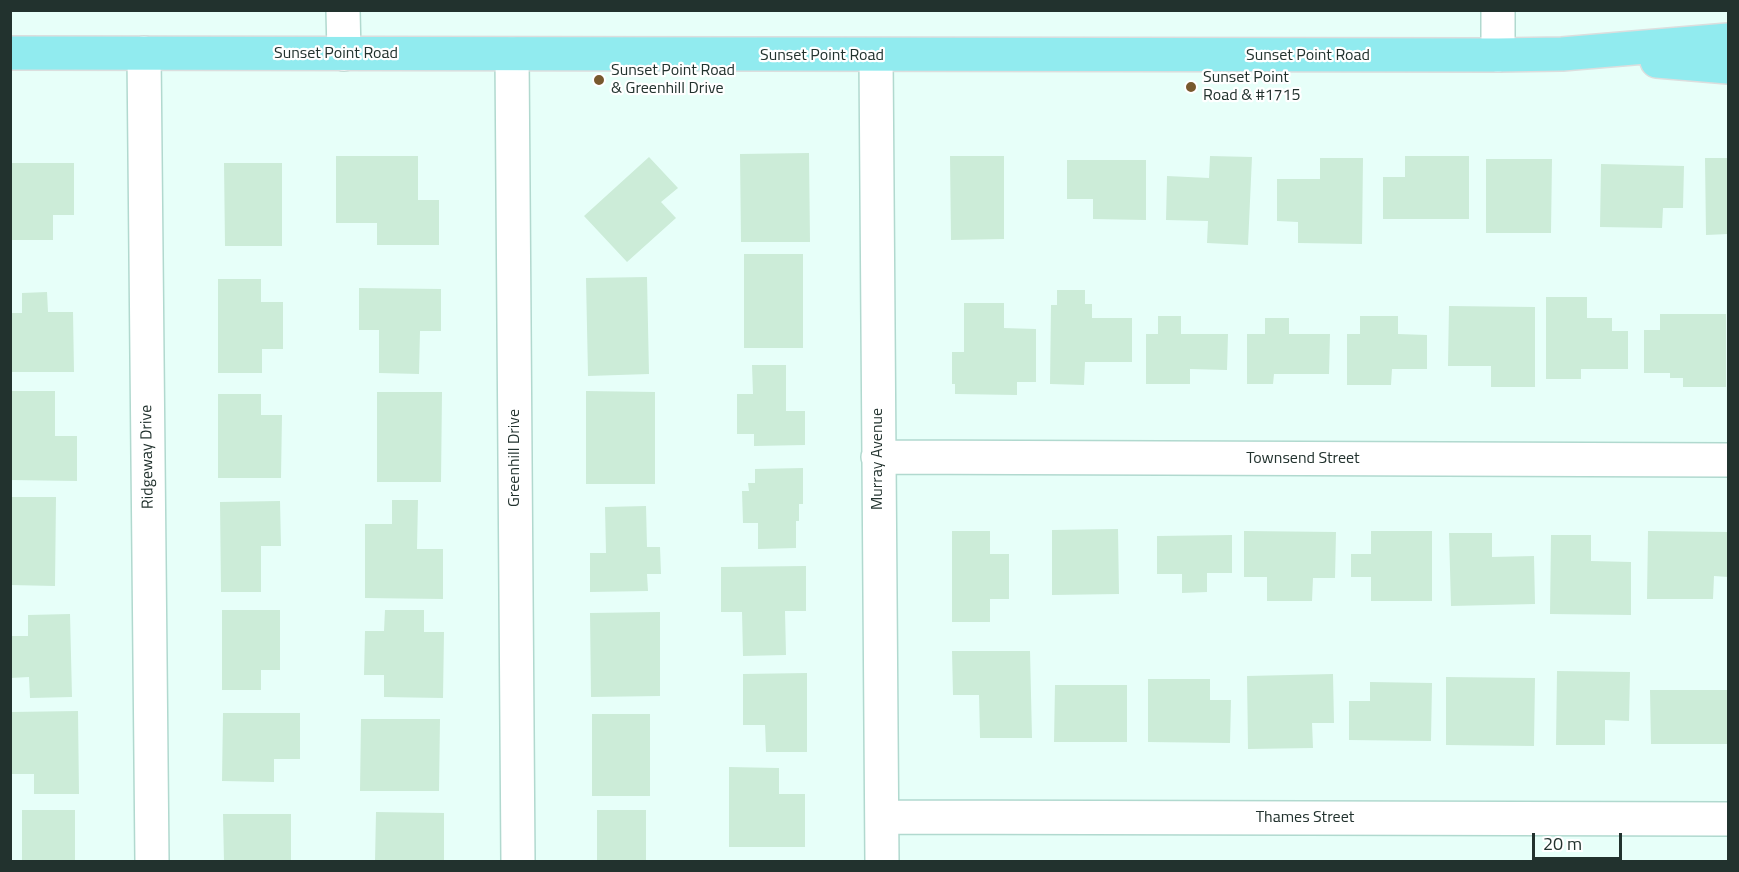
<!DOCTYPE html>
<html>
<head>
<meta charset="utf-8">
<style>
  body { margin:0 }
  #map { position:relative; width:1739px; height:872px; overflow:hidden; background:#e7fff9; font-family:"Titillium Web",sans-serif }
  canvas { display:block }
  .frame { position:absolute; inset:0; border:12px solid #22322e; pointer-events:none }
  .scale { position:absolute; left:1532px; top:833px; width:90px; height:27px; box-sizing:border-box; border:3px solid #22322e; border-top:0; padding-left:8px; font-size:18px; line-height:21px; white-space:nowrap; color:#22322e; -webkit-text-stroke:4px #fff; paint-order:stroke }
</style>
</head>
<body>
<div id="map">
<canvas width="1739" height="872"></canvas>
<div class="frame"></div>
<div class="scale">20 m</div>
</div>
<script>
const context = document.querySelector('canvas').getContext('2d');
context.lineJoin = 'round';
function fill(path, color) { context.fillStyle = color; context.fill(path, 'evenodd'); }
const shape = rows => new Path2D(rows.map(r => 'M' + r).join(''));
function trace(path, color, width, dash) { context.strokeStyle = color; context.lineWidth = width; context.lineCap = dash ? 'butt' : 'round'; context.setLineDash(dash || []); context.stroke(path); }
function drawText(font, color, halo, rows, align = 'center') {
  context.font = font + ' "Titillium Web",sans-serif'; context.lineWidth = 4.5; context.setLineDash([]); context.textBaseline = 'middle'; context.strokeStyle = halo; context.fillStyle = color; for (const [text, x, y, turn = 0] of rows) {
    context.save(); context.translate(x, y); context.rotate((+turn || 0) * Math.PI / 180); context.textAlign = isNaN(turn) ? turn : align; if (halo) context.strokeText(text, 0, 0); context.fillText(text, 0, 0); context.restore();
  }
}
const building = shape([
  [809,153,810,242,741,242,740,154],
  [336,156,418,156,418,200,439,200,439,245,377,245,377,223,336,223],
  [950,156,1004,156,1004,239,951,240],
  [1210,156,1252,157,1248,245,1207,243,1208,221,1166,220,1167,176,1209,178],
  [1405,156,1469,156,1469,219,1383,219,1383,177,1405,177],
  [649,157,678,188,661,202,676,218,627,262,584,216],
  [1320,158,1363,158,1362,244,1298,243,1298,222,1277,221,1277,179,1320,179],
  [1705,158,1728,158,1728,234,1706,235],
  [1486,159,1552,159,1551,233,1486,233],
  [1067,160,1146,160,1146,220,1093,219,1093,199,1067,199],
  [10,163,74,163,74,215,53,215,53,240,10,240],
  [224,163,282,163,282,246,225,246],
  [1601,164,1684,166,1683,208,1663,208,1662,228,1600,227],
  [744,254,803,254,803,348,744,348],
  [647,277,649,374,588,376,586,278],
  [218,279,261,279,261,302,283,302,283,349,262,349,262,373,218,373],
  [359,288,441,289,441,331,420,331,419,374,379,373,379,330,359,330],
  [1057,290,1085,290,1085,304,1092,304,1092,318,1132,318,1132,362,1085,362,1084,385,1050,384,1051,305,1057,305],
  [47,292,48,312,73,312,74,372,10,372,10,313,22,313,22,293],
  [1546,297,1587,297,1587,318,1612,318,1612,331,1628,331,1628,369,1581,369,1581,379,1546,379],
  [964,303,1004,303,1004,328,1036,329,1036,382,1017,382,1017,395,955,394,955,384,952,384,952,352,964,352],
  [1449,306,1535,307,1535,387,1491,387,1491,366,1448,366],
  [1660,314,1726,314,1726,387,1683,387,1683,378,1670,378,1670,373,1644,373,1644,330,1660,330],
  [1158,316,1181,316,1181,334,1228,334,1227,370,1190,369,1190,384,1146,384,1146,334,1158,334],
  [1360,316,1398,316,1398,334,1427,335,1427,369,1392,369,1391,385,1347,385,1347,334,1360,334],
  [1265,318,1289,318,1289,334,1330,334,1329,374,1274,374,1273,384,1247,384,1247,334,1265,334],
  [752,365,786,365,786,411,805,411,805,445,754,446,754,434,737,434,737,394,753,394],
  [10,391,55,391,55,436,77,436,77,481,10,480],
  [586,391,655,392,655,484,586,484],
  [377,392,442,392,441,482,377,482],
  [218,394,261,394,261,415,282,415,281,478,218,478],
  [803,468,803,504,799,504,799,521,796,521,796,548,758,549,758,523,743,523,742,491,749,491,748,483,755,483,755,469],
  [10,497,56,497,55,586,10,585],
  [392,500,418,500,417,549,443,549,443,599,365,598,365,524,392,524],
  [280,501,281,546,261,546,261,592,221,592,220,502],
  [646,506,647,547,660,547,661,574,647,574,648,591,590,592,590,553,606,553,605,507],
  [1118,529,1119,594,1052,595,1052,530],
  [952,531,990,531,990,554,1009,554,1009,599,990,599,990,622,952,622],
  [1244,531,1336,532,1335,578,1313,578,1312,601,1267,601,1267,577,1244,577],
  [1371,531,1432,531,1432,601,1371,601,1371,577,1351,577,1351,554,1371,554],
  [1648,531,1728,532,1728,577,1714,576,1713,599,1647,599],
  [1449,533,1492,533,1492,557,1534,556,1535,604,1451,606],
  [1232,535,1232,573,1207,573,1207,592,1182,593,1182,574,1157,574,1157,536],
  [1551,535,1591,535,1591,561,1631,562,1631,615,1550,614],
  [806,566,806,611,785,611,786,655,743,656,742,612,721,612,721,567],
  [222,610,280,610,280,670,261,670,261,690,222,690],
  [385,610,424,610,424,632,444,632,443,698,384,697,384,675,364,675,365,631,384,631],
  [660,612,660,696,591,697,590,613],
  [70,614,72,697,30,698,29,677,10,678,10,636,28,636,28,615],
  [952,651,1030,651,1032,738,980,738,979,695,953,695],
  [1557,671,1630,672,1629,721,1605,720,1605,745,1556,745],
  [807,673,807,752,766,752,765,725,743,725,743,674],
  [1333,674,1334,723,1312,723,1313,748,1248,749,1247,676],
  [1446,677,1535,678,1534,746,1446,745],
  [1148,679,1210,679,1210,700,1231,700,1230,743,1148,742],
  [1370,682,1432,683,1431,741,1349,740,1349,701,1370,701],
  [1055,685,1127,685,1127,742,1054,742],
  [1650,690,1728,690,1728,744,1651,744],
  [78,711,79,794,34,794,34,774,12,774,11,712],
  [223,713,300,713,300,759,274,759,274,782,222,781],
  [592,714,650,714,650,796,592,796],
  [361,719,440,719,439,791,360,791],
  [729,767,779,768,779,794,805,794,805,847,729,847],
  [22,810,75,810,75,862,22,862],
  [597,810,646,810,646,862,597,862],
  [376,812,444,813,444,862,375,862],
  [223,814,291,814,291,862,224,862]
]);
const minor = shape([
  [343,10,344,54],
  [1498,10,1498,55],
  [144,53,152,862],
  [512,54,518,862],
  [876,56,882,862],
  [878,457,1728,460],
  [882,817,1728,819]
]);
const major = shape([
  [10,53,1498,55,1562,54,1728,40],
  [1657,61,1728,67]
]);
const markers = [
  [599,80,6,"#78592e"],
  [1191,87,6,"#78592e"]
];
const streetNames = [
  ["Sunset Point Road",336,54],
  ["Sunset Point Road",822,56],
  ["Sunset Point Road",1308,56],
  ["Ridgeway Drive",148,457,-91],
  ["Greenhill Drive",515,458,-90],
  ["Murray Avenue",878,459,-90],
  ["Townsend Street",1303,459],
  ["Thames Street",1305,818]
];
const poiNames = [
  ["Sunset Point Road",611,71],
  ["& Greenhill Drive",611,89],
  ["Sunset Point",1203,78],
  ["Road & #1715",1203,96]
];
fill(building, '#ccecd8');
trace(minor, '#b1d9cf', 36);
trace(major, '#dcdede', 36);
trace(minor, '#fff', 33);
trace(major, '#91ebef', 33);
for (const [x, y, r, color] of markers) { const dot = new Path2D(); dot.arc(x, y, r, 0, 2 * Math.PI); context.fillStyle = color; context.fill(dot); trace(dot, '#fff', 2); }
drawText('16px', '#22322e', '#fff', streetNames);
drawText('16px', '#22322e', '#fff', poiNames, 'left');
</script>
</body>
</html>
